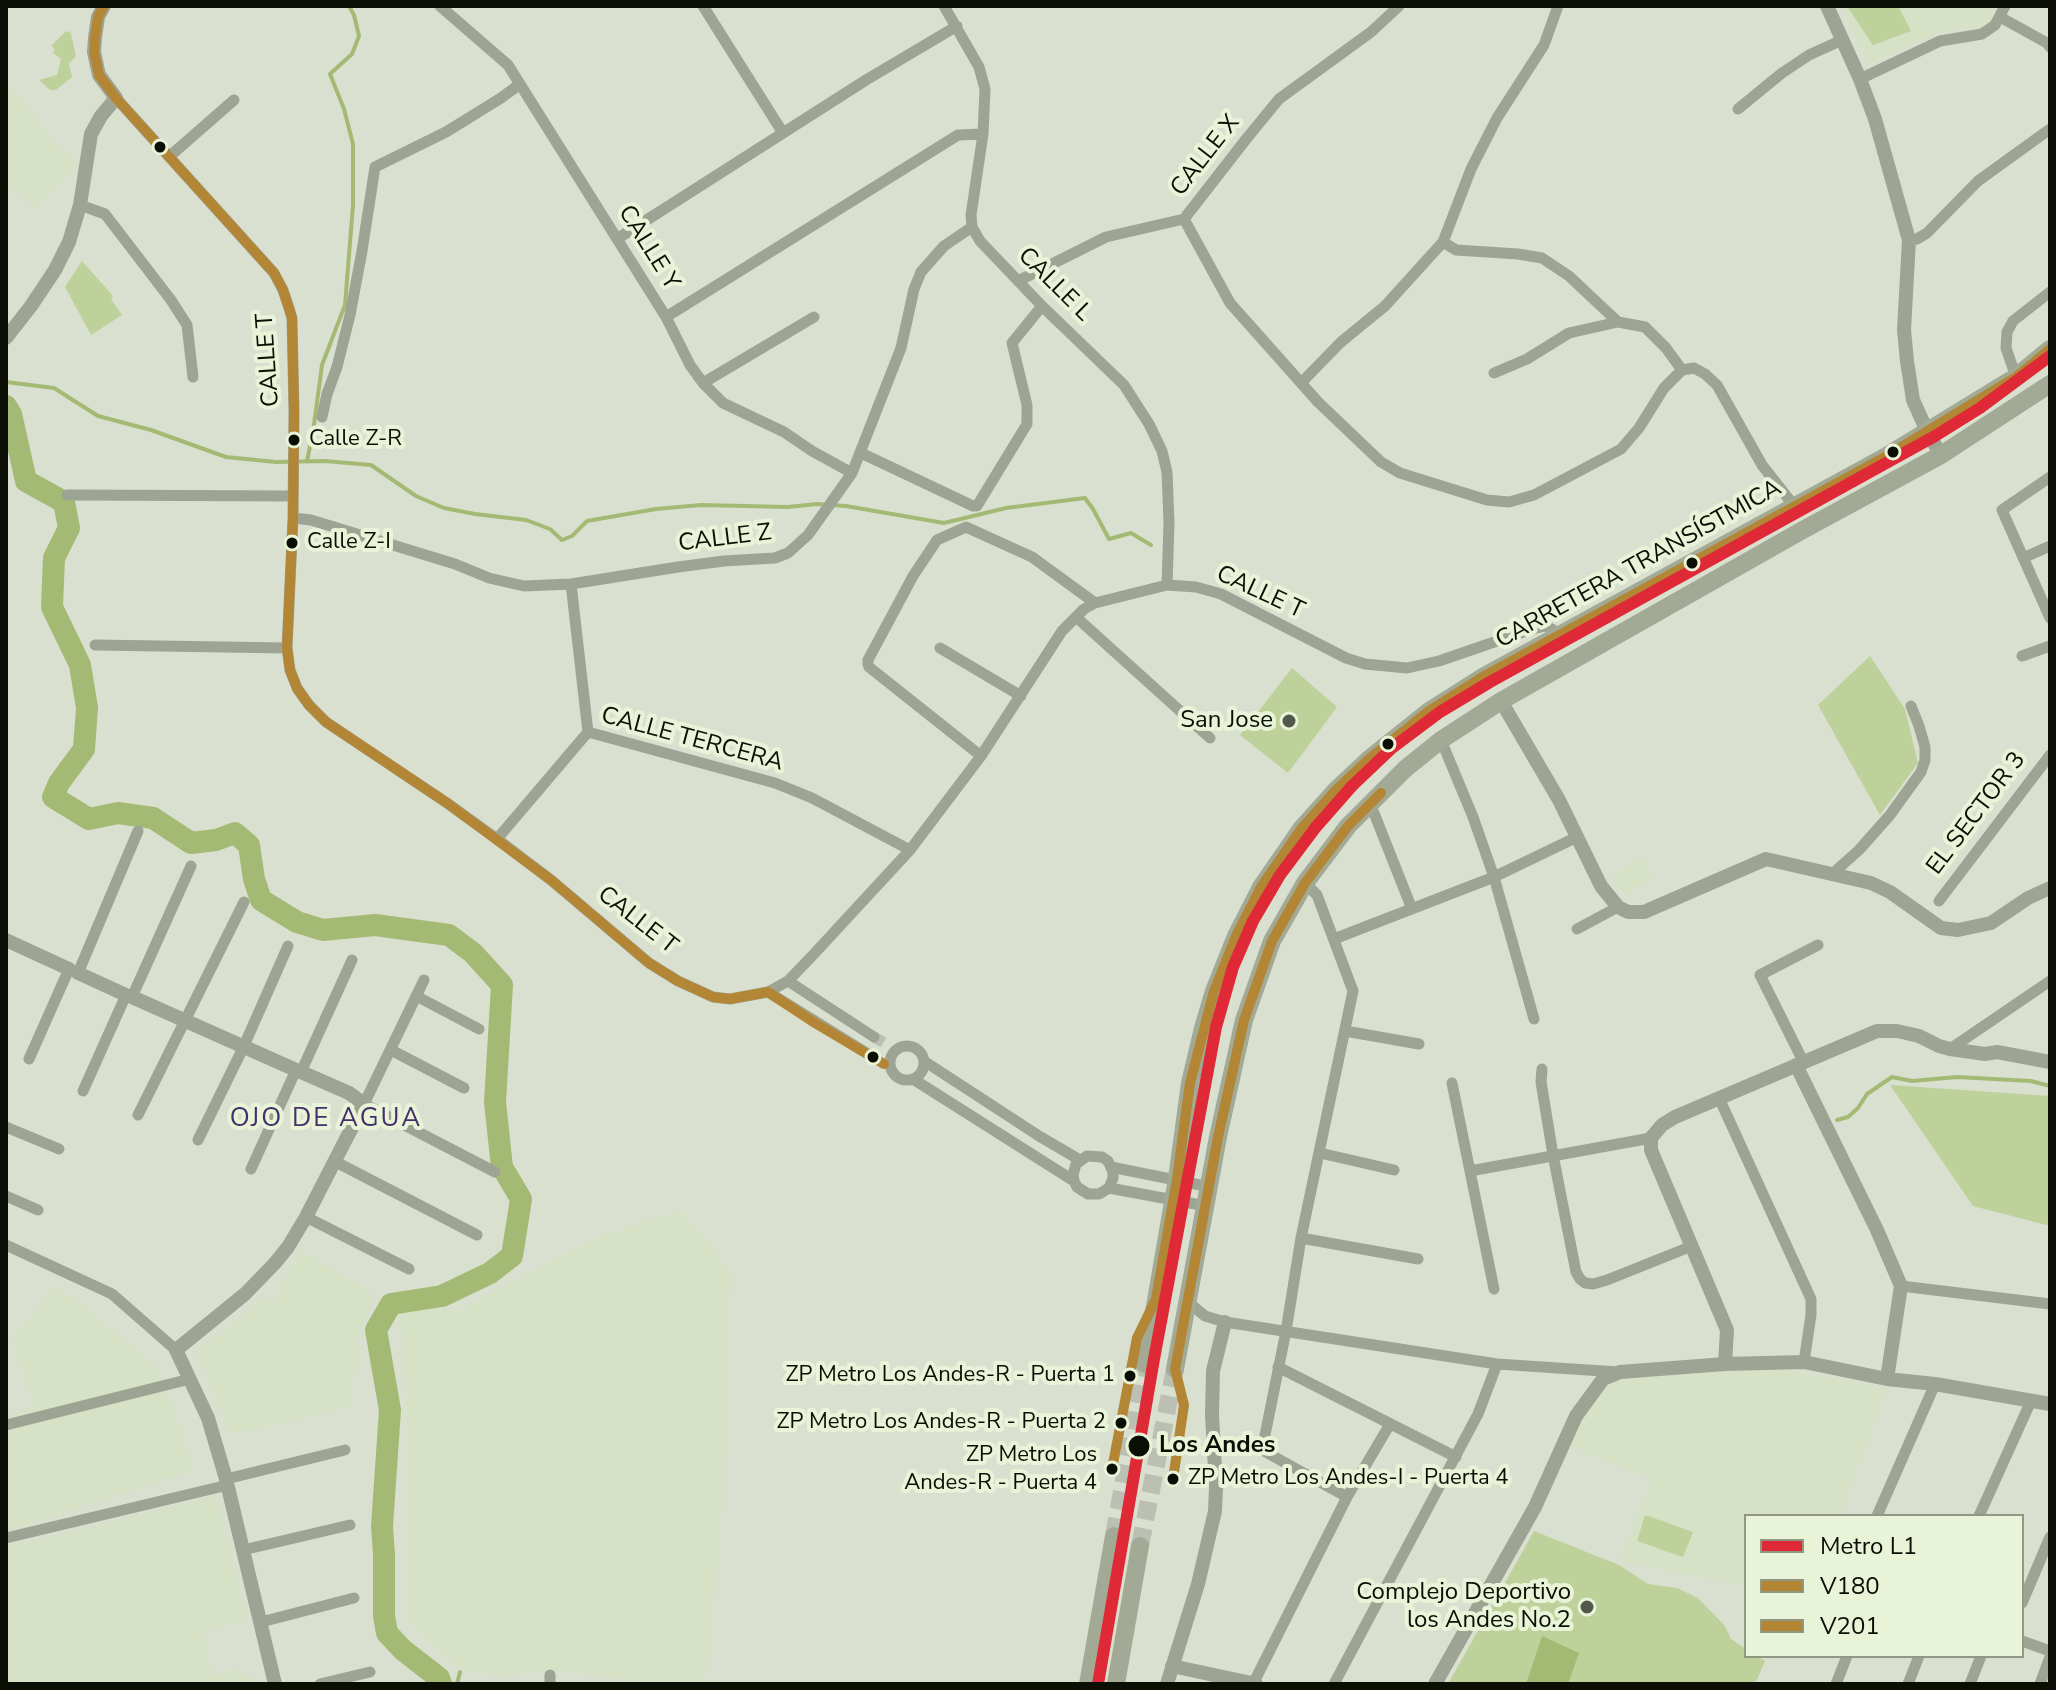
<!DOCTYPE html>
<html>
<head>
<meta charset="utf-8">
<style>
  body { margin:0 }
  #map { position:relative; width:2056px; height:1690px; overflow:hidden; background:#dae0d0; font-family:"Nunito Sans",sans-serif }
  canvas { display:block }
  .frame { position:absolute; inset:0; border:8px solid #0a0e05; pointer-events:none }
  .legend { position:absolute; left:1744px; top:1514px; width:280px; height:144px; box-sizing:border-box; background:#e9f3d7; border:2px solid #909783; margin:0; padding:10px 14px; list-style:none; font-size:24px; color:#0a0e05 }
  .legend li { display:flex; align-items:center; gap:16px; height:40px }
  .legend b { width:40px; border:2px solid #909783 }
</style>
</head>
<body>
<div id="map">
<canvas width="2056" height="1690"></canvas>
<div class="frame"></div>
<ul class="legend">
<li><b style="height:10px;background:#df2937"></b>Metro L1</li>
<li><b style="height:10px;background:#b38636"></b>V180</li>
<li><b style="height:10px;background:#b38636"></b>V201</li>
</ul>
</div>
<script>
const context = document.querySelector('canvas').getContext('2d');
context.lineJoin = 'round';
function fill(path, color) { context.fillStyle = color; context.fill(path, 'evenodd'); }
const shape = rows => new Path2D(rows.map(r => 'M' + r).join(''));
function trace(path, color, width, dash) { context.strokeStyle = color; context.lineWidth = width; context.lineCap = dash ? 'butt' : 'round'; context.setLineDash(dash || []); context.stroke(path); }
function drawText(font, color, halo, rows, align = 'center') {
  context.font = font + ' "Nunito Sans",sans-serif'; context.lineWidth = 8; context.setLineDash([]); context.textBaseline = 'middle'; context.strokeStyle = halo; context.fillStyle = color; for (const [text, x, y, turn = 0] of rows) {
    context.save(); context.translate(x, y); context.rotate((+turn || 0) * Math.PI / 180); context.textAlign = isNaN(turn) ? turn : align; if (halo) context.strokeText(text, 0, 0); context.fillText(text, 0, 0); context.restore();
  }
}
const built = shape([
  [1841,6,1996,6,1991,18,1982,25,1970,29,1951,28,1869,63],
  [6,83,39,121,52,142,78,161,35,210,13,188,6,194],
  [1643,858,1653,879,1625,895,1611,876],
  [680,1210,731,1271,722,1518,705,1684,668,1684,561,1671,497,1675,465,1670,449,1658,408,1621,408,1437,401,1306,460,1311,594,1239],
  [301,1250,373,1294,370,1304,372,1305,360,1332,358,1331,356,1375,352,1374,354,1405,230,1435,215,1393,196,1352,238,1320,262,1298,274,1304,284,1286,281,1284],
  [56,1285,161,1370,194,1470,6,1532,6,1416,34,1406,12,1339],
  [1778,1369,1887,1388,1840,1516,1746,1516,1746,1586,1619,1561,1652,1479,1568,1446,1580,1422,1608,1384,1634,1371],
  [216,1495,247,1620,203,1632,212,1676,235,1669,252,1677,254,1684,6,1684,6,1547]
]);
const green = shape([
  [1847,6,1898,6,1911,31,1873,45],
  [66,31,71,33,76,56,69,64,72,77,56,90,50,90,39,80,57,75,61,59,53,53,55,49,51,46],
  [82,261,113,296,111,299,122,315,91,335,65,287],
  [1870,656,1905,709,1918,763,1880,815,1818,705],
  [1292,668,1337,707,1288,773,1240,735],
  [1890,1085,2050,1096,2050,1226,1973,1206],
  [1645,1515,1693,1532,1683,1557,1637,1541],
  [1534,1531,1619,1565,1648,1584,1677,1588,1698,1598,1725,1626,1731,1639,1746,1649,1746,1656,1757,1656,1765,1661,1755,1684,1448,1684]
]);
const water = shape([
  [1542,1636,1579,1653,1568,1684,1526,1684]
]);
const stream = shape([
  [6,382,54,388,98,416,151,430,226,457,276,462,325,461,371,465,416,496,444,508,475,514,526,520,550,529,562,540,572,536,587,521,656,509,701,505,788,507,817,504,846,506,944,523,1006,508,1085,498,1093,509,1109,539,1131,533,1151,545],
  [307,461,313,432,322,365,345,305,353,205,353,144,344,109,330,74,352,54,359,36,354,15,349,6],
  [1837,1120,1848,1117,1858,1108,1867,1094,1892,1077,1912,1081,1957,1077,2031,1081,2050,1086],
  [457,1684,460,1672]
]);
const river = shape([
  [6,406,11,414,26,481,64,502,69,528,54,558,52,607,80,665,87,708,84,749,59,783,53,797,89,819,118,813,153,818,191,843,216,840,235,833,249,845,254,879,261,900,297,922,323,930,375,925,449,935,473,953,502,985,495,1102,502,1167,521,1199,512,1256,490,1273,442,1296,391,1304,376,1330,390,1410,382,1526,384,1555,384,1616,387,1633,403,1650,439,1678,441,1684]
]);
const minorTunnel = shape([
  [874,1037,888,1045],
  [868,1054,884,1064]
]);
const primaryTunnel = shape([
  [1114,1536,1145,1364],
  [1140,1546,1175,1369]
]);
const minor = shape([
  [440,6,508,65,666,317,690,365,703,383,723,403,784,432,812,451,852,473],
  [703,6,783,133],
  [944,6,979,67,985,89,983,134,971,215,972,227,980,241,1042,306,1124,385,1149,424,1162,451,1167,472,1169,523,1167,585],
  [2000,17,2047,43,2050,47],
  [1860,79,1940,41,1982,34,1995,25,2005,6],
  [116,98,274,273,283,290,289,308,292,318,294,411,293,518,287,648,290,670,297,688,309,705,326,722,447,803,497,839,551,880,649,963,678,981,713,997,730,999,768,992,788,981,813,955,910,850,981,756,1062,631,1084,609,1095,603,1167,585,1196,587,1221,594,1346,658,1365,664,1407,668,1439,661,1529,630,1545,626,1552,629,1558,636],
  [1738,109,1782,73,1809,55,1842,40],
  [170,156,234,100],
  [80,205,105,214,171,300,187,325,193,377],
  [1184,219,1230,303,1318,402,1381,462,1400,473,1487,500,1509,502,1534,495,1621,449,1639,428,1664,388,1682,370,1694,368,1705,374,1717,385,1762,465,1795,507],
  [617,239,866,80,957,26],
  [1909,240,1917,239,1927,233,1978,181,2050,129],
  [1443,242,1456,250,1518,254,1542,258,1569,276,1618,322],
  [1018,281,1106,237,1184,219,1247,138,1279,99,1371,32,1399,6],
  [666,317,958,135,983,134],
  [1494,373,1527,359,1569,333,1618,322,1645,327,1666,348,1682,370],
  [2016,377,2006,348,2007,332,2013,321,2050,292],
  [1302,382,1341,342,1385,306,1443,242,1471,169,1497,118,1544,45,1558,6],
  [703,383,814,317],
  [322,417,327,394,337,367,350,315,362,251,375,167,446,132,501,98,520,84],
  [861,453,973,506,977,506,1027,424,1027,405,1012,343,1042,306],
  [2050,477,2002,510,2050,618],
  [67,495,293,496],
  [293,518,311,520,455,564,489,578,524,586,571,584,678,567,724,561,775,558,788,553,808,535,852,473,901,348,914,289,921,272,944,246,972,227],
  [2023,558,2050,546],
  [571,584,588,732],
  [1076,617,1210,738],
  [95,645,287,648],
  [940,648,1021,696],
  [2022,656,2050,646],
  [588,732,775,783,812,798,910,850],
  [1441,740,1473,817,1494,877,1534,1019],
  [981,756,869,667,868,664,868,660,913,576,937,540,966,527,1032,557,1095,603],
  [1370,803,1412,909],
  [497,839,588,732],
  [1832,874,1859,850,1890,815,1921,772,1925,760,1925,747,1919,726,1911,706],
  [1305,883,1317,895,1353,991,1301,1238,1286,1331,1262,1450,1347,1497],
  [1939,901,2050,755],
  [1577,929,1618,907],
  [1334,939,1494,877,1577,837],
  [424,980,364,1104,495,1172],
  [788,981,874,1037],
  [768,992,868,1054],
  [416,996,479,1029],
  [1345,1031,1419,1044],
  '890 1063a17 17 0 1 1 34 0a17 17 0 1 1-34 0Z',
  [1950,1049,2050,981],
  [391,1050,464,1088],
  [29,1059,69,969,78,973,138,831],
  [924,1061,1039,1136,1080,1160],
  [1803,1061,1760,975,1818,945],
  [1542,1069,1541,1082,1553,1155,1576,1272,1580,1279,1585,1283,1593,1284,1607,1280,1692,1246],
  [913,1079,1074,1181],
  [1452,1083,1494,1289],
  [83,1091,126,995,132,997,191,866],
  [1719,1098,1811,1299,1811,1315,1804,1362],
  [138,1115,244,902],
  [6,1127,59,1149],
  [198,1140,243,1048,288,946],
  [1320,1153,1394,1170],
  [334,1161,477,1235],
  [1111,1167,1210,1187],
  [251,1169,296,1070,301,1072,352,960],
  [1470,1171,1651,1138],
  [1109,1188,1113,1178,1113,1172,1108,1161,1102,1157,1087,1156,1076,1164,1073,1175,1074,1181,1077,1187,1088,1194,1099,1194,1109,1188,1206,1206],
  [6,1196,38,1210],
  [306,1217,409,1269],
  [1301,1238,1418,1259],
  [6,1245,112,1294,176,1350],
  [1901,1286,2050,1304],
  [1188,1302,1205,1316,1225,1322,1497,1364,1618,1372],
  [1278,1367,1456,1457],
  [6,1425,190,1379],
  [226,1479,345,1450],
  [1877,1516,1935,1384],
  [1979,1516,2031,1401],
  [6,1538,228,1485],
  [243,1550,350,1525],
  [2022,1603,2050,1537],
  [261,1622,354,1598],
  [2022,1641,2050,1651],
  [550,1675,550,1684],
  [320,1684,370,1672],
  [1253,1684,1347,1497,1390,1424],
  [1334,1684,1478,1414,1497,1364],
  [1836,1684,1847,1656],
  [1908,1684,1919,1656],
  [1970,1684,1981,1656],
  [2040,1684,2050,1657]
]);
const tertiary = shape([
  [1827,6,1860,79,1875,119,1909,240,1904,330,1907,361,1913,400,1927,431,1941,455],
  [6,338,31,306,55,270,69,242,80,205,91,134,101,116,116,98,99,75,94,52,95,38,98,17,104,6],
  [1501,701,1559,800,1601,886,1618,907,1628,912,1644,912,1766,859,1871,883,1890,892,1941,928,1958,930,1991,923,2028,898,2050,888],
  [6,940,69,969],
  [78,973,126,995],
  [132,997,296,1070],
  [1796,1065,1877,1230,1901,1286,1887,1379],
  [1725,1364,1727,1330,1651,1150,1651,1138,1662,1125,1675,1117,1877,1031,1897,1031,1919,1036,1939,1046,1950,1049,1985,1054,1997,1052,2050,1062],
  [1172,1666,1256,1684],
  [275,1684,226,1479,208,1418,176,1350,245,1294,275,1263,288,1247,306,1217,364,1104,349,1093,301,1072],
  [1167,1684,1198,1584,1215,1511,1216,1487,1212,1415,1213,1371,1225,1322],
  [1435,1684,1535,1507,1576,1416,1603,1379,1620,1372,1725,1364,1804,1362,1887,1379,1935,1384,2050,1404]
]);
const primary = shape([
  [1145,1364,1177,1179,1190,1083,1203,1028,1214,991,1236,936,1261,887,1301,829,1336,790,1369,759,1429,711,1481,678,1885,457,2016,377,2050,349],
  [1175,1369,1218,1137,1244,1020,1272,941,1305,883,1348,826,1405,769,1441,740,1501,701,1801,531,1941,455,2050,384],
  [1088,1684,1114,1536],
  [1116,1684,1140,1546]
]);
const bus1 = shape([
  [1112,1469,1137,1338,1156,1299,1177,1179,1190,1083,1214,991,1236,936,1261,887,1301,829,1336,790,1369,759,1429,711,1481,678,1885,457,2016,377,2050,349],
  [1173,1479,1184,1405,1175,1369,1218,1137,1244,1020,1272,941,1305,883,1348,826,1381,793]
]);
const bus2 = shape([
  [104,6,98,17,95,38,94,52,99,75,116,98,274,273,283,290,292,318,294,411,293,518,287,648,290,670,297,688,309,705,326,722,447,803,551,880,649,963,678,981,713,997,730,999,768,992,815,1023,884,1064]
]);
const metro1 = shape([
  [1098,1684,1154,1359,1216,1027,1233,967,1253,921,1280,875,1316,827,1352,786,1392,748,1440,712,1490,682,1935,436,1980,408,2050,356]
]);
const markers = [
  [160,147,7,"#0a0e05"],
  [294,440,7,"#0a0e05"],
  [1893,452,7,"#0a0e05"],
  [292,543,7,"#0a0e05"],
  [1692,563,7,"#0a0e05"],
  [1289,721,8,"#53584c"],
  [1388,744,7,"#0a0e05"],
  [873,1057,7,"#0a0e05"],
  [1130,1376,7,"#0a0e05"],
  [1121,1423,7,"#0a0e05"],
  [1139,1446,12,"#0a0e05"],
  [1112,1469,7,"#0a0e05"],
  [1173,1479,7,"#0a0e05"],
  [1587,1607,8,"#53584c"]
];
const busNames = [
  ["Calle Z-R",309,440],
  ["Calle Z-I",307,543],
  ["ZP Metro Los Andes-R - Puerta 1",1115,1376,"right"],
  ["ZP Metro Los Andes-R - Puerta 2",1106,1423,"right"],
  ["ZP Metro Los",1097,1456,"right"],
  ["Andes-R - Puerta 4",1097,1484,"right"],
  ["ZP Metro Los Andes-I - Puerta 4",1188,1479]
];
const streetNames = [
  ["CALLE X",1206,156,-52],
  ["CALLE Y",648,248,58],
  ["CALLE L",1054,285,45],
  ["CALLE T",269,360,-94],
  ["CALLE Z",725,539,-7],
  ["CARRETERA TRANSÍSTMICA",1639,565,-29],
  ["CALLE T",1260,593,25],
  ["CALLE TERCERA",692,740,15],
  ["EL SECTOR 3",1977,814,-53],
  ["CALLE T",637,921,38]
];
const poiNames = [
  ["San Jose",1273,721],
  ["Complejo Deportivo",1571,1593],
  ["los Andes No.2",1571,1621]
];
const stopNames = [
  ["Los Andes",1159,1446]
];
const neighbourhoodNames = [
  ["OJO DE AGUA",326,1120]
];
fill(built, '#d6e1c6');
fill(green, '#bed19b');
fill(water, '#a4ba74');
trace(stream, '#a4ba74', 4);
trace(river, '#a4ba74', 22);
trace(minorTunnel, '#bbc0b2', 11, [11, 5.5]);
trace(primaryTunnel, '#bbc0b2', 18, [18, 9]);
trace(minor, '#9ea493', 11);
trace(tertiary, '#9ea493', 14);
trace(primary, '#a2a994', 18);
trace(bus1, '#b38636', 10);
trace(bus2, '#b38636', 10);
trace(metro1, '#df2937', 12);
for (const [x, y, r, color] of markers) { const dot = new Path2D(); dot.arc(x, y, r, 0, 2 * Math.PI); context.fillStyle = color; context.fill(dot); trace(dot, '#e9f3d7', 3); }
drawText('22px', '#0a0e05', '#e9f3d7', busNames, 'left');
drawText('24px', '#0a0e05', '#e9f3d7', streetNames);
drawText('24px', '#0a0e05', '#e9f3d7', poiNames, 'right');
drawText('bold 24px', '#0a0e05', '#e9f3d7', stopNames, 'left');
context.letterSpacing = '2px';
drawText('26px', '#452f6a', '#e9f3d7', neighbourhoodNames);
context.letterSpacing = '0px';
</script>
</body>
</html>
